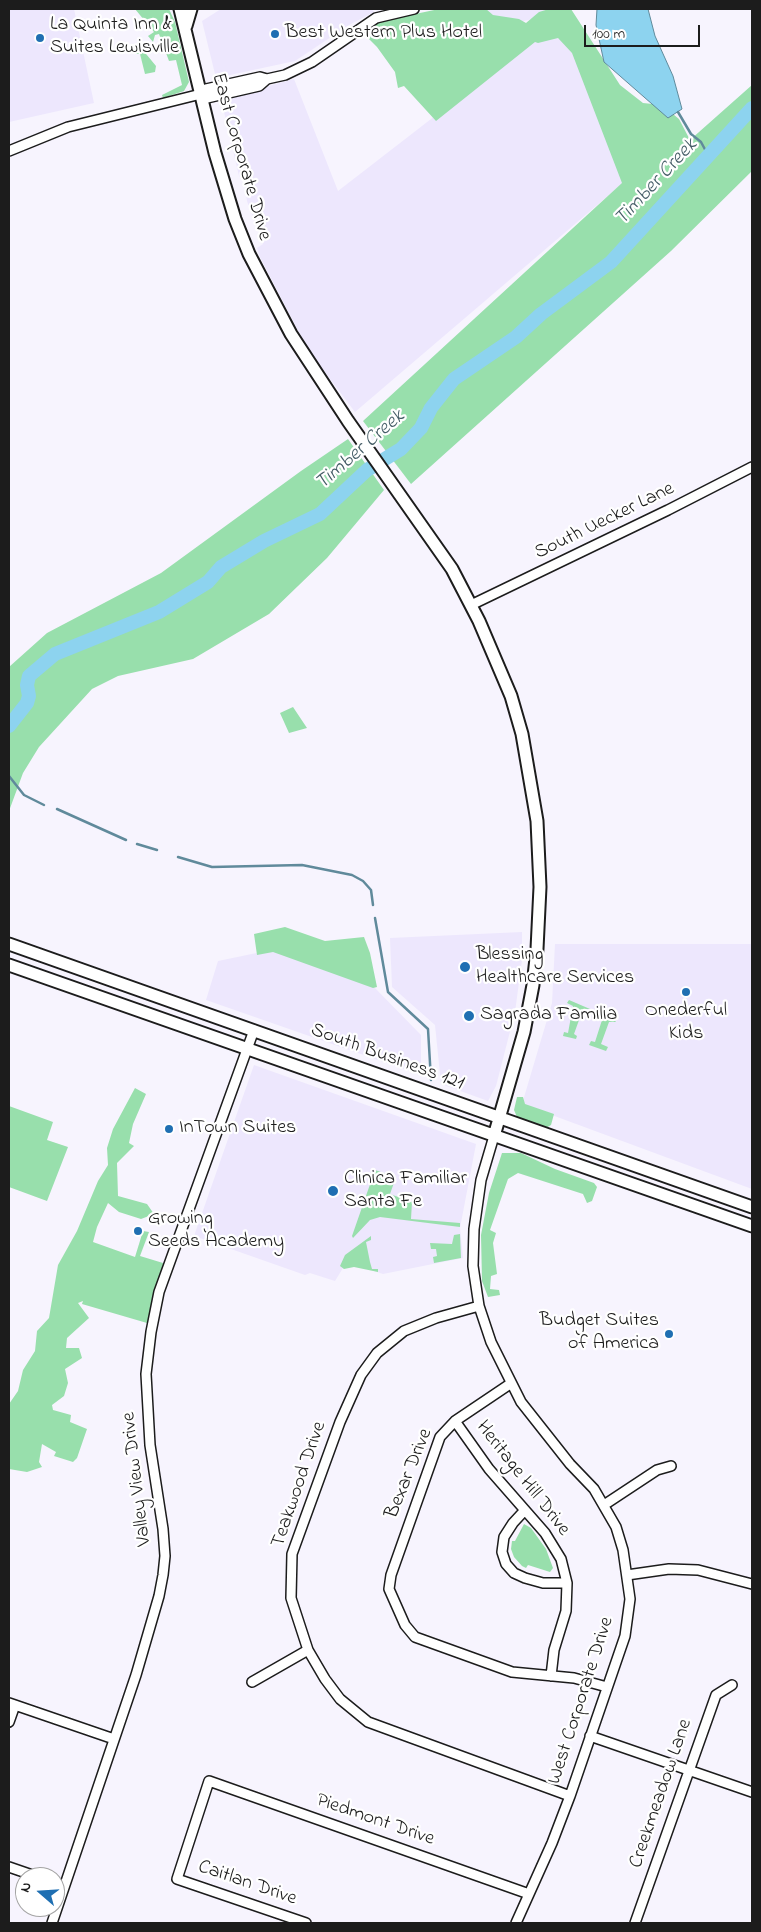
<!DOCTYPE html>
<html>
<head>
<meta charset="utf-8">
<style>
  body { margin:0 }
  #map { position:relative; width:761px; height:1932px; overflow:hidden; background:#f7f4fe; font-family:"Indie Flower",sans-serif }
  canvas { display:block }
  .frame { position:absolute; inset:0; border:10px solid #1c1c1c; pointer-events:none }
  .north { position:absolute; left:15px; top:1867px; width:50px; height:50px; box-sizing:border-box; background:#fff; border:1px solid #a4a4a4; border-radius:50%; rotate:289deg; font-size:14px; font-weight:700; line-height:20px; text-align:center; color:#1c1c1c }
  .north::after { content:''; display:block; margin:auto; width:18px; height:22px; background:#1f6fb2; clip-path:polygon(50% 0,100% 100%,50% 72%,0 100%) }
  .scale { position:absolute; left:584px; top:25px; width:116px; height:22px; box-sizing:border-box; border:2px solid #1c1c1c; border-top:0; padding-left:6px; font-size:15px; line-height:18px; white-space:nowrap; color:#1c1c1c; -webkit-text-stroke:4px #fff; paint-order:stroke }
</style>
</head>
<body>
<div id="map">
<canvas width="761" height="1932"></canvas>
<div class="frame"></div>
<div class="north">N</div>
<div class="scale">100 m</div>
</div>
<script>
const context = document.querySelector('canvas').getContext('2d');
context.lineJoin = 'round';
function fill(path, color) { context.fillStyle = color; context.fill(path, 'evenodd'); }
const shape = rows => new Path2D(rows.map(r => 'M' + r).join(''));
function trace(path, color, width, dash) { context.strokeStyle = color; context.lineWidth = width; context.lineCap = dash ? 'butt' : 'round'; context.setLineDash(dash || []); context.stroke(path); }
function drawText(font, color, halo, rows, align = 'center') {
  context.font = font + ' "Indie Flower",sans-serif'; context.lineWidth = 4.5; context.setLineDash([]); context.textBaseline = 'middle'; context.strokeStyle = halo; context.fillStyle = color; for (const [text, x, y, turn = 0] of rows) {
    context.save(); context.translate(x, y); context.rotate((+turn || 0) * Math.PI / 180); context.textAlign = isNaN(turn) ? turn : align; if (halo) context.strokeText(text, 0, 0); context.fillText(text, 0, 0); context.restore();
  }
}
const built = shape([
  [9,9,74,9,94,103,9,122],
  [221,9,372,9,374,12,349,25,295,61,216,78,202,21],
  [475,9,563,9,562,12,507,25],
  [537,37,560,38,576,54,623,183,355,412,308,350,260,257,257,248,263,244,247,201,244,181,239,176,221,99,294,79,338,191],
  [522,932,522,960,515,1012,496,1086,488,1101,441,1084,435,1025,392,987,390,938],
  [555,944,752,944,752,1189,522,1104,552,1003],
  [271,950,374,987,421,1035,421,1075,206,1000,218,961],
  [254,1065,476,1144,460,1228,463,1258,383,1274,356,1265,343,1268,335,1281,310,1273,305,1275,194,1236]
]);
const green = shape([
  [135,9,169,9,175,22,189,82,184,91,163,98,162,95,182,85,176,60,169,61,159,34,155,35,153,42,148,36,154,32],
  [439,9,486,9,493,15,519,19,526,23,539,12,549,9,571,9,620,85,643,103,662,105,679,119,690,140,752,85,752,171,671,251,411,484,363,421,622,183,572,53,558,38,538,43,535,42,436,121,404,86,398,88,395,72,377,47,369,39,367,32,377,22],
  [145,43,142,49,156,66,155,72,145,74,140,54,133,54],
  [348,439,384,490,327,558,269,614,193,659,118,676,92,689,39,747,23,773,9,811,9,667,47,633,161,573,301,471],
  [293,707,307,728,289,733,280,713],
  [285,927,325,941,364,937,370,953,377,987,373,988,273,952,257,955,254,934],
  [569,1000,590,1009,583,1009,574,1034,577,1036,576,1039,563,1036,564,1032,568,1033,573,1006,567,1003],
  [599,1012,612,1017,616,1022,609,1022,601,1044,608,1047,606,1051,589,1045,591,1041,595,1042,602,1020],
  [135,1088,146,1094,133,1124,129,1143,134,1146,117,1163,118,1196,147,1204,154,1214,141,1219,119,1212,108,1203,97,1227,93,1242,135,1257,143,1231,149,1232,140,1256,163,1263,163,1266,147,1323,82,1304,83,1301,78,1303,89,1318,67,1338,66,1348,79,1348,82,1358,65,1369,68,1383,64,1396,52,1405,53,1410,71,1415,70,1422,87,1429,77,1458,73,1462,54,1456,56,1452,42,1444,39,1462,42,1467,27,1472,9,1469,9,1404,18,1391,23,1370,35,1351,37,1331,49,1318,58,1265,77,1231,98,1181,108,1165,107,1148,113,1129],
  [517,1097,523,1097,525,1104,554,1114,551,1125,546,1128,517,1117,514,1110],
  [9,1106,53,1122,47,1140,68,1147,47,1201,9,1187],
  [502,1153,521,1153,555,1169,594,1183,597,1187,592,1201,587,1203,583,1194,518,1173,508,1179,490,1230,496,1233,493,1243,497,1274,491,1276,490,1289,499,1290,500,1295,488,1297,482,1281,481,1235,489,1193],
  [375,1170,396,1177,390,1194,412,1202,411,1219,460,1223,460,1227,380,1217,370,1220,353,1238,352,1236],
  [460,1234,461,1258,434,1263,433,1257,437,1256,436,1249,431,1249,430,1243,452,1244,454,1235],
  [371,1236,371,1240,366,1242,370,1262,372,1269,378,1269,378,1272,354,1267,344,1269,340,1266,345,1255],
  [524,1524,531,1528,546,1549,553,1568,550,1572,528,1565,526,1568,522,1566,514,1557,511,1549,512,1541,515,1541]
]);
const water = shape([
  [597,9,648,9,655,36,673,76,682,109,668,118,604,62,596,25,597,9]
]);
const stream = shape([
  [678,112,691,134,701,142,708,155],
  [9,776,24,795,44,805],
  [57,809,126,840],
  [137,844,157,850],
  [178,857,212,867,302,865,352,875,363,881,371,890,373,905],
  [375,918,388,992,428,1029,431,1080]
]);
const river = shape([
  [9,726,27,703,29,696,27,685,29,676,55,654,159,612,208,582,221,567,264,541,320,514,367,470,401,449,421,428,431,408,454,379,516,337,541,314,611,262,752,108]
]);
const minor = shape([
  [201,94,207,98,259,86,267,79,285,75,312,62,376,18,414,9],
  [201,94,206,89,260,77,267,79],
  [9,151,68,127,201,94],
  [471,605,668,510,752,467],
  [494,1136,481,1180,474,1229,473,1266,479,1306,491,1342,521,1402,570,1464,594,1489,616,1527,623,1550,630,1599,625,1636,570,1796,552,1843,516,1923],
  [479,1306,436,1318,404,1331,377,1353,361,1375,340,1422,292,1554,291,1598,308,1650,325,1679,340,1699,368,1722,570,1796],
  [510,1384,455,1421,440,1437,391,1575,389,1589,405,1625,415,1637,512,1672,574,1678,607,1687],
  [455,1421,489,1469,545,1533,561,1559,567,1583,566,1611,554,1650,551,1676],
  [604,1505,657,1470,671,1466],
  [525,1510,513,1523,504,1537,502,1552,506,1564,514,1573,525,1578,543,1583,567,1583],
  [627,1575,669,1569,698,1570,752,1584],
  [252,1682,308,1650],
  [9,1703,114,1739],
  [9,1722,15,1705],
  [590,1736,752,1792],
  [9,1867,38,1877],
  [52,1923,136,1675,159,1596,163,1575,165,1556,163,1529,150,1445,146,1374,151,1332,159,1292,254,1030],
  [306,1923,177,1879,209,1781,529,1894],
  [635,1923,716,1695,732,1685]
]);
const major = shape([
  [180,9,215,153,235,219,249,254,291,334,348,421,452,569,479,621,511,696,522,734,537,821,540,887,537,949,533,985,524,1032,494,1136],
  [186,26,191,9],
  [9,944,752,1207],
  [9,965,752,1226]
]);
const markers = [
  [275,34,5,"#1f6fb2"],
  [40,38,5,"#1f6fb2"],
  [465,967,6,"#1f6fb2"],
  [686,992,5,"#1f6fb2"],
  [469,1016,6,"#1f6fb2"],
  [169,1129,5,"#1f6fb2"],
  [333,1191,6,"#1f6fb2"],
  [138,1231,5,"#1f6fb2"],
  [669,1334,5,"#1f6fb2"]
];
const poiNames = [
  ["La Quinta Inn &",50,26],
  ["Suites Lewisville",50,49],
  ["Best Western Plus Hotel",285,34],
  ["Blessing",476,956],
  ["Healthcare Services",476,979],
  ["Onederful",686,1012,"center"],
  ["Kids",686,1035,"center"],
  ["Sagrada Familia",480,1016],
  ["InTown Suites",179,1129],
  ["Clinica Familiar",344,1180],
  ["Santa Fe",344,1203],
  ["Growing",148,1220],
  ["Seeds Academy",148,1243],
  ["Budget Suites",659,1322,"right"],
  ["of America",659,1345,"right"]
];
const streetNames = [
  ["East Corporate Drive",240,157,74],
  ["South Uecker Lane",605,522,-26],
  ["South Business 121",387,1058,20],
  ["Bexar Drive",410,1474,-68],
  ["Valley View Drive",138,1479,-97],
  ["Heritage Hill Drive",522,1479,52],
  ["Teakwood Drive",300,1485,-71],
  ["West Corporate Drive",582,1701,-72],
  ["Creekmeadow Lane",662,1794,-71],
  ["Piedmont Drive",375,1821,19],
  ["Caitlan Drive",247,1884,19]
];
const waterNames = [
  ["Timber Creek",657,183,-47],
  ["Timber Creek",361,451,-41]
];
fill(built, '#ede7fd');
fill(green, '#98dfac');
fill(water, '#8dd3ef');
trace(water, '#608a9b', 1);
trace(stream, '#608a9b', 2.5);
trace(river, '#8dd3ef', 14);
trace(minor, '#1c1c1c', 12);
trace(major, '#1c1c1c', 15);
trace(minor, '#fff', 9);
trace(major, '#fff', 11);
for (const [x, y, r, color] of markers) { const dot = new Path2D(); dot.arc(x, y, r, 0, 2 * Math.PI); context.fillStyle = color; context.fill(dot); trace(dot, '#fff', 2); }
drawText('20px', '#1c1c1c', '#fff', poiNames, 'left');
drawText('20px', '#1c1c1c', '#fff', streetNames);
drawText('italic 21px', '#445c66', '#fff', waterNames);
</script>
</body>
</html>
